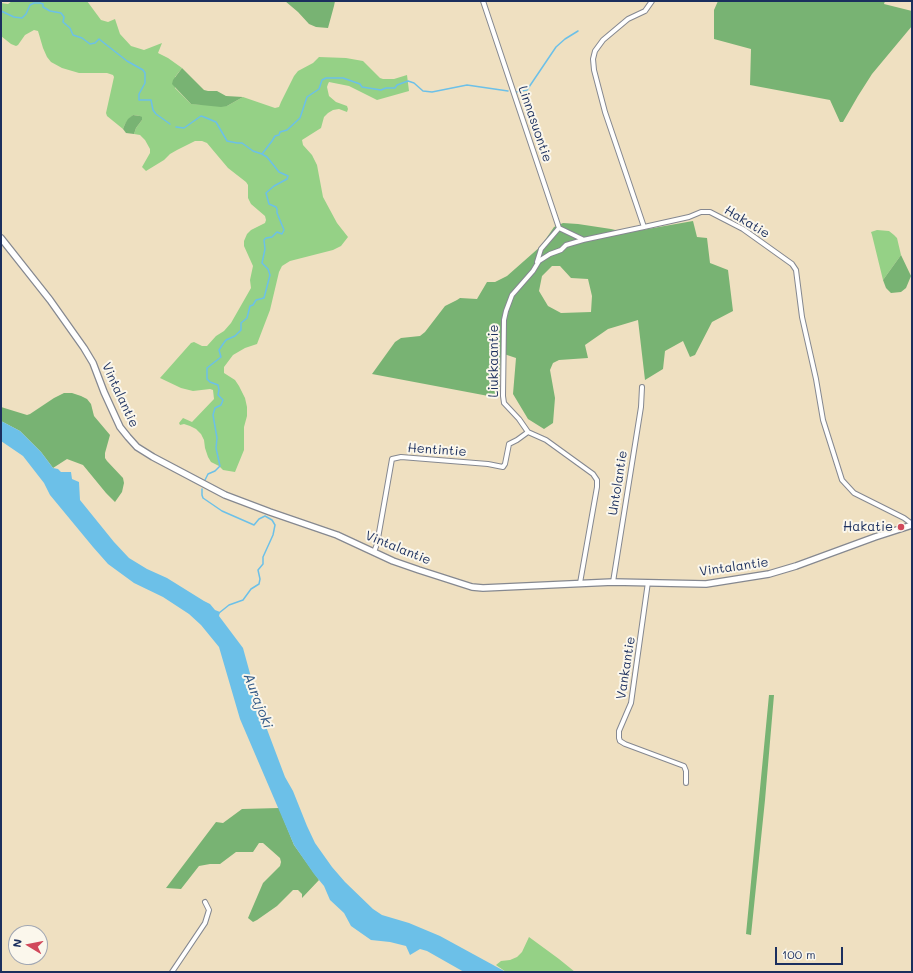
<!DOCTYPE html>
<html>
<head>
<meta charset="utf-8">
<style>
  body { margin:0 }
  #map { position:relative; width:913px; height:973px; overflow:hidden; background:#efe0c1; font-family:Mali,sans-serif }
  canvas { display:block }
  .frame { position:absolute; inset:0; border:2px solid #1b2f5e; pointer-events:none }
  .north { position:absolute; left:8px; top:925px; width:40px; height:40px; box-sizing:border-box; background:#fbf7ec; border:1px solid #a1a7b3; border-radius:50%; rotate:280deg; font-size:11px; font-weight:700; line-height:16px; text-align:center; color:#1b2f5e }
  .north::after { content:''; display:block; margin:auto; width:14px; height:18px; background:#d1495b; clip-path:polygon(50% 0,100% 100%,50% 72%,0 100%) }
  .scale { position:absolute; left:775px; top:947px; width:68px; height:18px; box-sizing:border-box; border:2px solid #1b2f5e; border-top:0; padding-left:5px; font-size:12px; line-height:14px; white-space:nowrap; color:#1b2f5e; -webkit-text-stroke:3px #fbf7ec; paint-order:stroke }
</style>
</head>
<body>
<div id="map">
<canvas width="913" height="973"></canvas>
<div class="frame"></div>
<div class="north">N</div>
<div class="scale">100 m</div>
</div>
<script>
const context = document.querySelector('canvas').getContext('2d');
context.lineJoin = 'round';
function fill(path, color) { context.fillStyle = color; context.fill(path, 'evenodd'); }
const shape = rows => new Path2D(rows.map(r => 'M' + r).join(''));
function trace(path, color, width, dash) { context.strokeStyle = color; context.lineWidth = width; context.lineCap = dash ? 'butt' : 'round'; context.setLineDash(dash || []); context.stroke(path); }
function drawText(font, color, halo, rows, align = 'center') {
  context.font = font + ' Mali,sans-serif'; context.lineWidth = 4; context.setLineDash([]); context.textBaseline = 'middle'; context.strokeStyle = halo; context.fillStyle = color; for (const [text, x, y, turn = 0] of rows) {
    context.save(); context.translate(x, y); context.rotate((+turn || 0) * Math.PI / 180); context.textAlign = isNaN(turn) ? turn : align; if (halo) context.strokeText(text, 0, 0); context.fillText(text, 0, 0); context.restore();
  }
}
const green = shape([
  [12,1,87,1,101,20,108,22,115,19,120,34,131,46,144,50,162,43,158,53,168,58,182,68,175,77,175,88,191,104,227,106,243,97,275,108,279,107,281,102,294,76,298,71,313,63,319,57,346,58,363,61,380,78,383,79,394,79,407,75,409,91,377,100,349,86,329,82,328,84,327,87,329,96,336,102,347,106,348,109,347,112,339,109,333,110,328,113,324,117,321,128,302,140,303,145,312,155,317,165,323,197,337,223,348,237,341,246,333,250,290,261,282,266,279,272,270,310,257,344,245,348,233,355,224,367,224,373,235,380,239,386,245,398,247,407,247,416,244,427,244,450,235,472,223,470,219,466,211,462,208,457,205,448,204,440,201,434,196,429,190,426,184,424,180,425,179,423,183,418,192,422,214,399,213,390,210,389,193,391,181,388,160,378,191,343,194,342,202,346,207,346,216,336,224,331,231,323,251,288,250,280,253,266,244,246,244,241,247,234,251,230,265,223,266,220,265,216,251,204,248,198,248,185,246,182,228,168,212,149,207,143,202,141,195,141,177,150,170,154,164,160,146,171,142,167,150,153,150,149,145,140,140,135,134,134,136,128,142,120,140,116,133,115,125,124,123,129,107,116,106,113,114,77,113,75,107,73,79,73,62,68,51,62,47,57,43,48,38,31,34,30,25,35,18,45,16,46,11,44,1,36,1,3,8,4],
  [877,230,889,231,894,235,897,238,901,255,883,280,872,235,871,232],
  [529,937,559,959,575,972,506,972,496,965,501,961,510,960,517,957,522,952]
]);
const forest = shape([
  [285,1,335,1,334,6,328,28,316,27,309,24,298,12],
  [718,1,885,1,884,4,912,11,912,26,872,74,858,96,843,122,840,122,830,100,750,85,751,49,714,39,714,10],
  [182,68,204,90,208,91,217,91,226,96,243,97,227,106,221,107,191,104,172,84,173,80],
  [133,115,140,116,142,117,142,120,136,128,134,134,126,133,123,129,125,124,128,119],
  [693,221,697,237,707,238,710,263,728,270,733,311,712,322,695,355,690,357,683,341,665,351,663,369,645,380,638,320,608,329,585,345,588,358,559,360,553,363,550,370,555,398,553,423,544,429,528,419,513,394,516,358,501,353,499,398,372,374,395,342,401,338,420,336,425,332,445,306,457,300,460,298,477,299,487,282,495,282,507,276,541,246,554,227,563,223,578,224,611,229,624,232,642,230],
  [552,266,560,266,571,278,588,279,592,296,591,312,561,313,548,306,539,291,542,276],
  [901,255,911,276,906,288,901,292,891,293,886,288,883,280],
  [64,393,72,393,81,396,87,399,91,404,94,416,110,435,105,453,105,458,107,461,123,478,124,483,122,492,115,502,106,493,83,465,67,459,53,468,41,452,20,431,1,421,1,407,27,415,30,414,54,398],
  [769,695,774,695,765,800,751,935,746,934],
  [279,808,294,845,319,880,302,898,302,894,298,890,293,890,277,906,257,920,253,922,248,918,263,883,280,866,281,862,280,858,263,843,259,843,253,852,236,852,220,864,210,864,199,866,181,889,166,888,216,822,223,823,242,809]
]);
const water = shape([
  [1,421,20,431,41,452,53,468,58,469,61,472,71,472,72,479,79,482,80,500,114,542,129,558,147,569,167,578,204,601,210,604,215,610,220,612,219,616,243,648,254,688,260,707,265,715,265,724,285,777,293,791,307,826,315,843,332,867,345,882,373,909,382,915,409,923,440,936,506,972,464,972,427,951,420,949,410,955,406,946,390,942,371,940,351,926,344,913,330,900,324,886,314,874,294,845,240,719,219,647,201,625,189,614,163,597,134,583,108,564,93,547,50,495,44,483,23,456,1,441]
]);
const stream = shape([
  [1,11,14,17,22,18,26,14,30,5,34,3,40,3,43,4,43,7,50,11,61,13,64,17,63,22,70,28,73,35,82,38,90,44,95,43,99,39,127,61,143,70,145,73,145,83,139,94,139,100,151,100,153,110,156,114,170,124],
  [516,92,527,90,556,47,565,39,578,31],
  [176,127,184,128,201,116,204,117,216,122,227,141,237,143,242,143,253,151,262,154,267,157,279,172,288,176,287,179,274,186,266,193,269,204,276,207,277,209,277,213,284,230,282,234,277,232,272,237,266,238,264,240,265,249,262,263,268,269,270,275,264,298,256,300,253,305,250,306,247,318,241,323,241,330,235,336,226,340,223,344,219,350,221,357,207,368,207,379,210,382,218,385,219,390,218,395,223,400,221,405,215,408,213,415,217,438,216,448,220,466,215,471,208,474,205,480],
  [262,154,272,141,275,136,279,135,280,132,287,130,300,118,307,97,319,89,322,80,326,78,343,78,360,84,362,87,381,90,386,88,395,88,397,85,408,81,414,83,423,91,432,92,467,85,508,91],
  [202,489,202,495,203,498,222,511,254,525,259,519,265,516,272,520,275,525,273,535,263,557,263,564,258,570,260,579,259,584,251,589,243,600,229,605,219,613]
]);
const minor = shape([
  [483,1,559,228,582,239],
  [652,1,645,11,628,19,603,40,595,51,593,59,594,70,605,112,644,227,689,217,701,212,710,212,743,229,792,264,796,270,802,317,816,379,823,420,842,480,854,493,904,518,912,524],
  [537,262,541,249,559,228],
  [374,552,377,544,392,459,401,457,488,464,503,467,505,464,509,444,517,440,528,432],
  [613,582,641,407,642,387],
  [648,582,631,703,619,731,619,738,620,741,625,744,684,766,686,771,686,783],
  [580,583,597,487,597,480,593,474,546,440,528,432,519,419,504,403,503,396,504,320,506,311,512,295,533,271,539,261,550,254,561,250,566,245,583,240,644,227],
  [172,972,205,923,209,910,205,902]
]);
const tertiary = shape([
  [1,238,50,300,84,348,93,363,104,392,120,427,128,437,137,447,153,457,225,495,270,512,337,535,393,561,419,570,472,587,483,588,613,582,706,584,769,574,796,566,875,537,912,525]
]);
const markers = [
  [901,527,4,"#d1495b"]
];
const streetNames = [
  ["Linnasuontie",535,124,71],
  ["Hakatie",747,222,31],
  ["Liukkaantie",494,361,-90],
  ["Vintalantie",120,395,65],
  ["Hentintie",437,450,4],
  ["Untolantie",618,483,-81],
  ["Vintalantie",398,548,22],
  ["Vintalantie",734,567,-8],
  ["Vankantie",626,668,-81]
];
const poiNames = [
  ["Hakatie",893,527]
];
const waterNames = [
  ["Aurajoki",258,701,69]
];
fill(green, '#95d186');
fill(forest, '#78b373');
fill(water, '#6cc0e8');
trace(stream, '#6cc0e8', 1.5);
trace(minor, '#858890', 6);
trace(tertiary, '#858890', 8);
trace(minor, '#fff', 4);
trace(tertiary, '#fff', 5.5);
for (const [x, y, r, color] of markers) { const dot = new Path2D(); dot.arc(x, y, r, 0, 2 * Math.PI); context.fillStyle = color; context.fill(dot); trace(dot, '#fbf7ec', 1.5); }
drawText('13px', '#1b2f5e', '#fbf7ec', streetNames);
drawText('13px', '#1b2f5e', '#fbf7ec', poiNames, 'right');
drawText('italic 14px', '#335a87', '#fbf7ec', waterNames);
</script>
</body>
</html>
